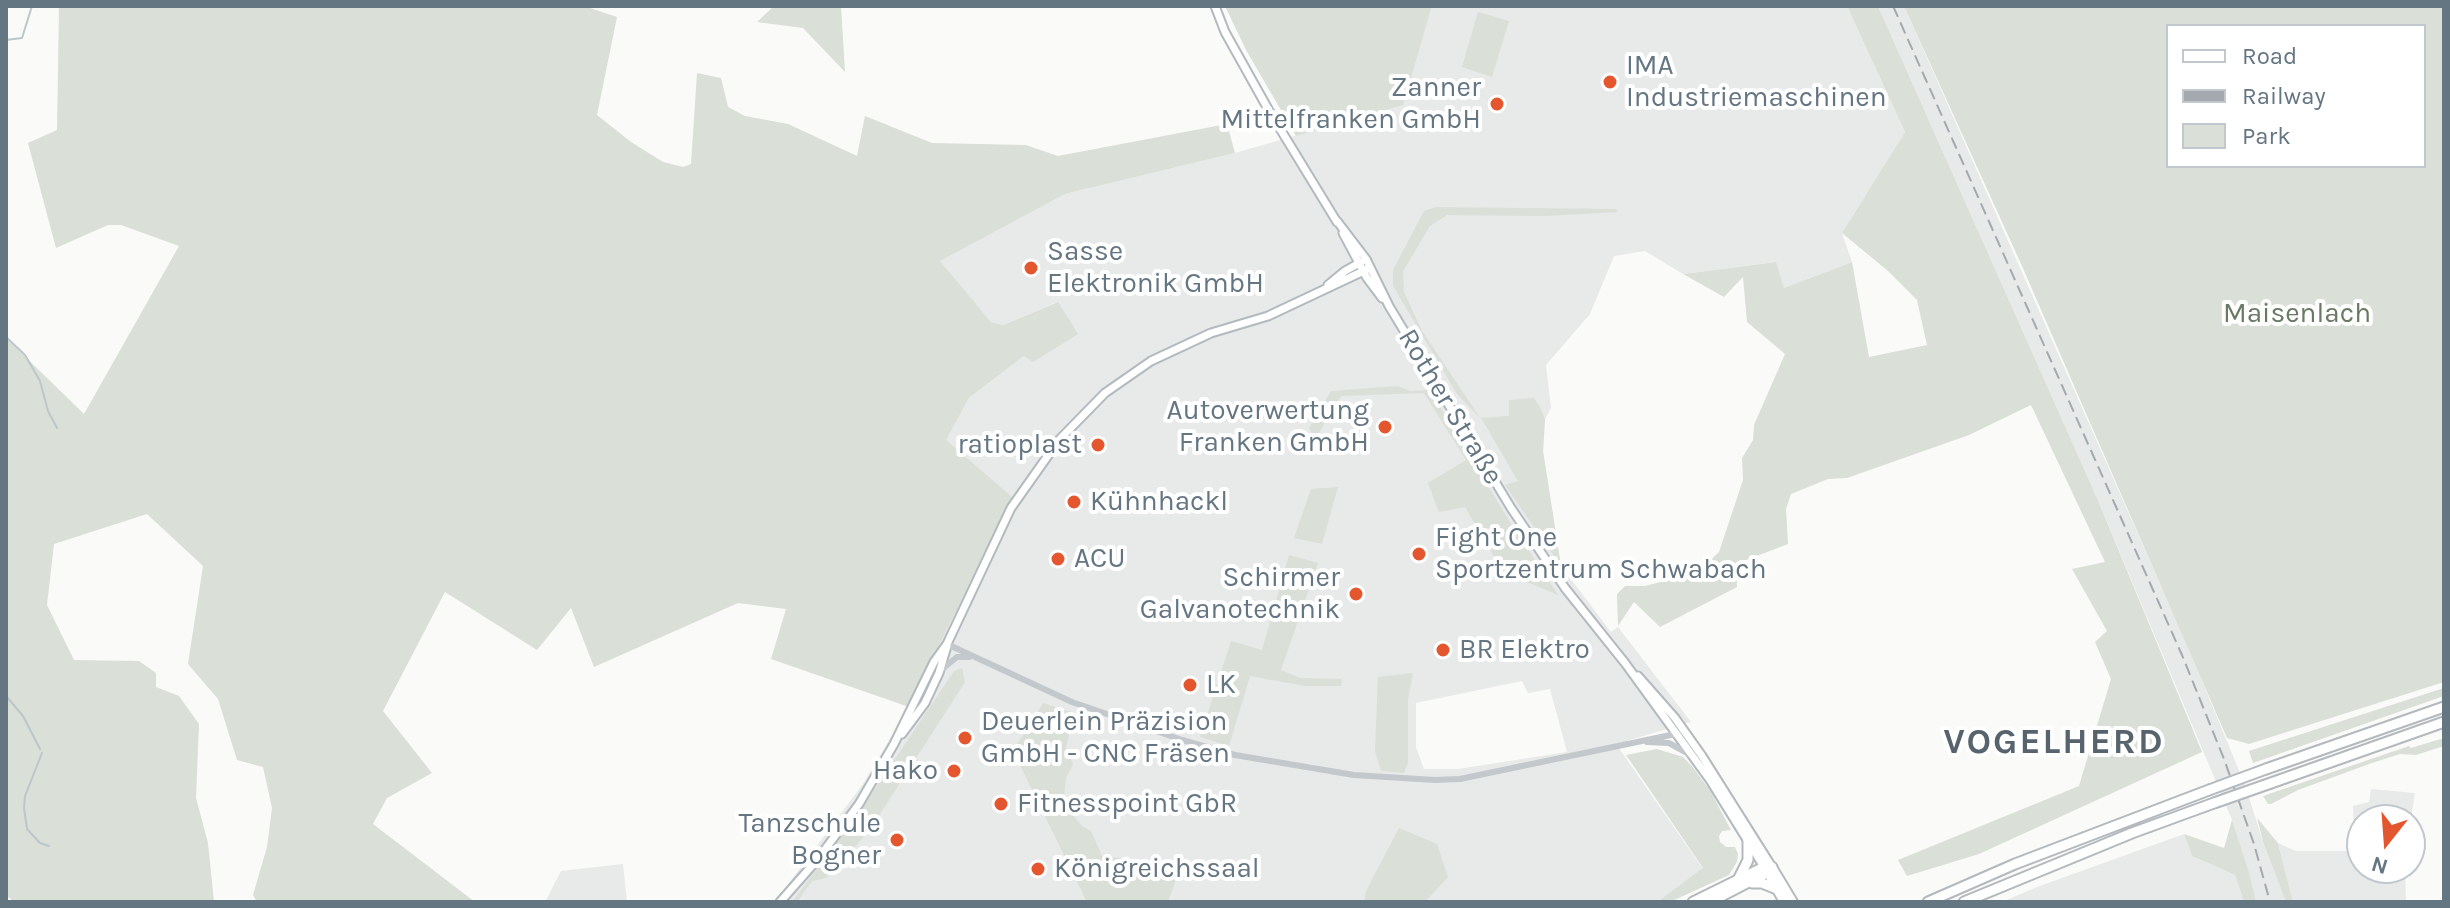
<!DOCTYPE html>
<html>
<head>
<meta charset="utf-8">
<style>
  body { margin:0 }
  #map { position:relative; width:2450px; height:908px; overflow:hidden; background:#fafaf8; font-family:Karla,sans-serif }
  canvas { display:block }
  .frame { position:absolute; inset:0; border:8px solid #657683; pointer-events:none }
  .legend { position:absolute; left:2166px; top:24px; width:260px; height:144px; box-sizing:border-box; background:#fff; border:2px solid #c1c8cd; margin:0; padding:10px 14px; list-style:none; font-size:24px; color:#657683 }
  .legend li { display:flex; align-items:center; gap:16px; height:40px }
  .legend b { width:40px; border:2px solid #c1c8cd }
  .north { position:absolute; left:2346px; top:804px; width:80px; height:80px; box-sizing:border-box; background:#fff; border:2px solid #c1c8cd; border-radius:50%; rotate:197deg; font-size:22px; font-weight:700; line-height:32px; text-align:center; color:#657683 }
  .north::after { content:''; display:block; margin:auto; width:28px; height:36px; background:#e4572e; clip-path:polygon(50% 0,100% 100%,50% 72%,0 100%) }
</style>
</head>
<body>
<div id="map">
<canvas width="2450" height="908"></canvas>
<div class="frame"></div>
<ul class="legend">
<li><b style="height:10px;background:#fff"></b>Road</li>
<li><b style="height:10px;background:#a2aab0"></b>Railway</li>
<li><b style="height:22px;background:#dadfd7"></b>Park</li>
</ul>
<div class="north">N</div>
</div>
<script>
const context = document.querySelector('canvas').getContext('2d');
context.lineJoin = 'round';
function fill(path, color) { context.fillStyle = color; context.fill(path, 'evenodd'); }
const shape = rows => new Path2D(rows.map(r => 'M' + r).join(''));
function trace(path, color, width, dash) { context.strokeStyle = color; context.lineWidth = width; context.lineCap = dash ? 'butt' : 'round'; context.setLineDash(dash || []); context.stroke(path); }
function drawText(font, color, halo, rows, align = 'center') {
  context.font = font + ' Karla,sans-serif'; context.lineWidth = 8; context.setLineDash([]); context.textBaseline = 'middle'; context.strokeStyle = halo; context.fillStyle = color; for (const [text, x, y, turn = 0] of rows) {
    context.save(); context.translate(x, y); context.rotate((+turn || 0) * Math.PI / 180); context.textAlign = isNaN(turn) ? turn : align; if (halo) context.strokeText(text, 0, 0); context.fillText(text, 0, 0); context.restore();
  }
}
const built = shape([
  [1432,6,1847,6,1905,132,1842,233,1852,262,1784,288,1775,262,1683,274,1645,251,1614,256,1590,314,1546,365,1551,408,1545,419,1543,451,1561,566,1611,632,1618,627,1691,722,1616,744,1703,869,1657,902,790,902,780,895,863,784,909,707,971,580,944,443,969,398,1024,356,1057,302,1003,325,991,322,939,261,1065,194,1235,153,1402,105],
  [1522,681,1528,693,1550,689,1567,752,1458,769,1424,769,1416,747,1416,703],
  [1878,6,1904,6,2188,647,2245,785,2264,845,2286,902,2256,902,2232,820,2097,498],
  [2371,789,2415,793,2410,824,2410,820,2362,820,2362,868,2405,868,2406,902,2293,902,2278,843,2296,851,2355,851,2353,806,2369,802],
  [2184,834,2192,856,2235,875,2244,902,2002,902,2037,887],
  [623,864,627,902,545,902,561,871]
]);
const green = shape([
  [59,6,584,6,617,17,597,115,631,142,663,162,683,167,691,164,697,73,721,78,728,107,745,116,788,124,857,156,865,116,932,143,1026,145,1058,156,1227,124,1235,153,1065,194,940,261,991,322,1003,325,1058,302,1078,334,1033,362,1024,356,969,398,946,440,1012,497,909,707,771,659,786,609,738,603,594,667,571,608,537,650,445,592,383,711,432,773,387,798,373,824,475,902,257,902,253,895,267,847,272,808,263,767,237,760,218,699,188,664,203,566,147,514,54,544,47,605,74,660,139,661,156,673,156,687,179,696,199,724,196,798,208,843,214,902,14,902,6,895,6,338,84,414,179,246,121,225,108,225,56,248,28,143,57,130],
  [774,6,841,6,845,72,803,28,757,22],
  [1225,6,1432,6,1403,105,1296,136,1246,50],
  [1847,6,1878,6,2097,498,2202,752,1979,854,1907,876,1898,860,2079,786,2111,679,2095,642,2107,631,2072,569,2105,562,2031,405,1969,435,1847,478,1828,479,1791,494,1786,509,1788,544,1736,564,1737,587,1660,627,1634,602,1618,626,1617,594,1625,586,1645,586,1672,579,1702,568,1719,552,1743,480,1742,458,1753,440,1754,425,1785,354,1747,322,1743,277,1724,297,1683,274,1776,262,1784,288,1852,262,1869,357,1927,345,1917,300,1888,271,1842,233,1905,132],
  [1904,6,2444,6,2444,682,2249,744,2227,738,2022,266],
  [2168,26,2424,26,2424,166,2168,166],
  [1478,12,1509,21,1492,77,1462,67],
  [1436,207,1616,209,1617,212,1546,216,1447,215,1430,226,1403,271,1404,292,1422,331,1480,418,1509,416,1509,400,1534,398,1540,407,1545,419,1543,451,1561,566,1505,485,1518,481,1483,421,1457,394,1393,286,1393,270,1424,211],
  [1398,386,1410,391,1430,390,1510,522,1558,595,1503,572,1465,507,1439,512,1428,483,1466,460,1424,393,1341,396,1319,433,1311,433,1309,428,1331,391],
  [1338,487,1322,544,1294,538,1311,489],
  [1289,555,1318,563,1281,670,1300,678,1342,679,1341,686,1305,686,1250,676,1229,746,1200,737,1231,641,1262,650],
  [962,668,965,682,869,831,826,878,812,881,797,902,792,902,854,820,954,671],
  [1413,673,1408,699,1408,762,1404,773,1381,771,1375,751,1378,677],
  [2444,688,2444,696,2253,763,2249,751],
  [1043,703,1090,718,1085,732,1071,726,1066,748,1073,764,1066,778,1063,803,1082,826,1091,831,1102,856,1181,865,1168,902,1087,902,1013,751],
  [2444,738,2444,746,2416,755,2400,754,2372,763,2298,790,2271,804,2268,804,2263,796,2409,746,2411,748],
  [1657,749,1683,757,1692,766,1711,792,1731,830,1722,831,1719,836,1720,842,1726,847,1735,847,1738,854,1737,862,1729,875,1670,902,1657,902,1703,868,1626,755],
  [2257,818,2278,843,2293,902,2286,902,2264,845],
  [2232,820,2249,873,2256,902,2244,902,2235,875,2192,856,2184,834,2224,848],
  [1399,828,1437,844,1448,877,1425,902,1364,902,1366,891]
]);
const stream = shape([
  [6,40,22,38,32,6],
  [6,337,25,355,40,381,48,411,57,428],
  [6,696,23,716,40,749],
  [42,753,25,796,24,808,27,829,40,843,49,846]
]);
const tertiary = shape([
  [947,644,1072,702,1182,740,1235,755,1354,775,1435,780,1460,779,1685,732],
  [941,670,957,657,969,657],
  [1647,742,1669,743,1689,754]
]);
const secondary = shape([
  [1215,6,1225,32,1268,109,1337,222],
  [1337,221,1366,259,1389,306,1511,508,1565,588,1625,663,1710,780,1764,867],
  [1343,233,1367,278,1382,298],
  [1328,285,1345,271,1361,262],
  [1638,676,1675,718,1702,756,1772,867],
  [902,734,925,703,939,673,947,646],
  [780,902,817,860,859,804,894,744,934,662,947,644,1011,508,1059,440,1105,393,1151,361,1211,333,1268,316,1370,268]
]);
const primary = shape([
  [1772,867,1793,902],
  [1765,868,1784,902]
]);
const motorway = shape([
  [2266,769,2444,707],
  [2271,783,2444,722],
  [1739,878,1748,860,1748,840],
  [1752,883,1762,883,1777,889],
  [1693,902,1764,867,1772,867],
  [1710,902,1768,872],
  [1928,902,2015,864,2209,790],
  [1964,902,2132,833,2214,803]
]);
const rail = shape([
  [1893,6,2182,655,2224,759,2254,844,2270,902]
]);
const motorwayBridge = shape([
  [2209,790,2266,769],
  [2214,803,2271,783]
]);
const markers = [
  [1610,82,8,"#e4572e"],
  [1497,104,8,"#e4572e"],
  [1031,268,8,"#e4572e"],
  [1385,427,8,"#e4572e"],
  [1098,445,8,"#e4572e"],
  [1074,502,8,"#e4572e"],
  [1419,554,8,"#e4572e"],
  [1058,559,8,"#e4572e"],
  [1356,594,8,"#e4572e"],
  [1443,650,8,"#e4572e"],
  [1190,685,8,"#e4572e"],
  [965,738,8,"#e4572e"],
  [954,771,8,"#e4572e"],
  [1001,804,8,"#e4572e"],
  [897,840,8,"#e4572e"],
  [1038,869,8,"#e4572e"]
];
const poiNames = [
  ["IMA",1626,66],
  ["Industriemaschinen",1626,98],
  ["Zanner",1481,88,"right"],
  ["Mittelfranken GmbH",1481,120,"right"],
  ["Sasse",1047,252],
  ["Elektronik GmbH",1047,284],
  ["Autoverwertung",1369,411,"right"],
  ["Franken GmbH",1369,443,"right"],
  ["ratioplast",1082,445,"right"],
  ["Kühnhackl",1090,502],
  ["Fight One",1435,538],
  ["Sportzentrum Schwabach",1435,570],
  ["ACU",1074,559],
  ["Schirmer",1340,578,"right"],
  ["Galvanotechnik",1340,610,"right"],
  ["BR Elektro",1459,650],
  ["LK",1206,685],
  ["Deuerlein Präzision",981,722],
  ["GmbH - CNC Fräsen",981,754],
  ["Hako",938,771,"right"],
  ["Fitnesspoint GbR",1017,804],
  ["Tanzschule",881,824,"right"],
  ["Bogner",881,856,"right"],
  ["Königreichssaal",1054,869]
];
const parkNames = [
  ["Maisenlach",2297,314]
];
const streetNames = [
  ["Rother Straße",1450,407,59]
];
const districtNames = [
  ["VOGELHERD",2054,743]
];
fill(built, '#e8e9e9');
fill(green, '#dadfd7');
trace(stream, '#bbc7cb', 2);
trace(secondary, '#b3babf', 11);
trace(primary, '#b5babe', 12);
trace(motorway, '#b4b9bd', 13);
trace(tertiary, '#c3c8cc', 6);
trace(secondary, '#fff', 7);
trace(primary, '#fff', 8);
trace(motorway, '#fff', 9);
trace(rail, '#a2aab0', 2, [12, 6]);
trace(motorwayBridge, '#b4b9bd', 13, []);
trace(motorwayBridge, '#fff', 9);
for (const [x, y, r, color] of markers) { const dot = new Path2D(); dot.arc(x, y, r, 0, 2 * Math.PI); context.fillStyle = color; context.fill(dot); trace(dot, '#fff', 3); }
drawText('28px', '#657683', '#fff', poiNames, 'left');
drawText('28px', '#687a64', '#fff', parkNames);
drawText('28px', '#657683', '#fff', streetNames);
context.letterSpacing = '2px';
drawText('bold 36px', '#57646e', '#fff', districtNames);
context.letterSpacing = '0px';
</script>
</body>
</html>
